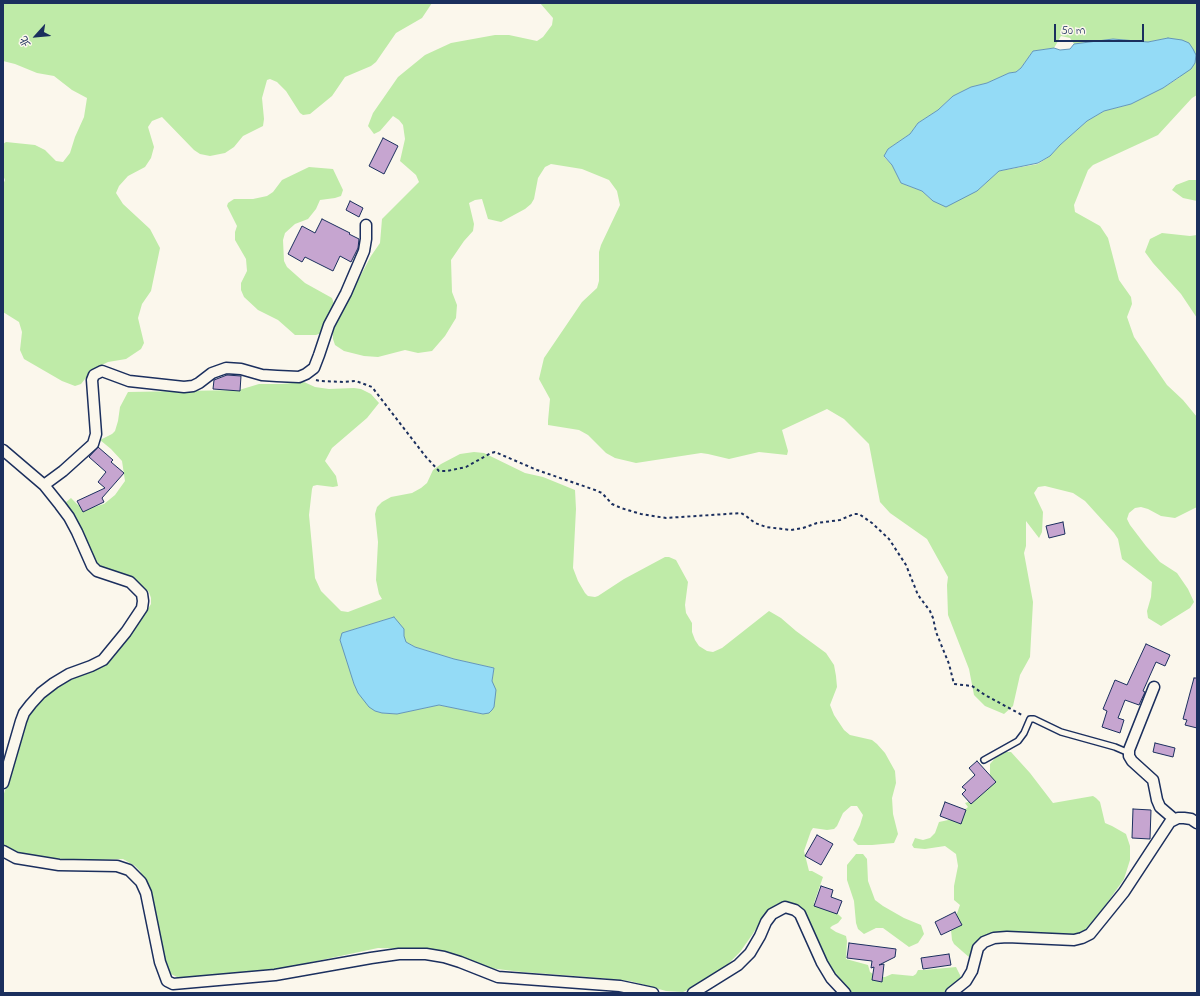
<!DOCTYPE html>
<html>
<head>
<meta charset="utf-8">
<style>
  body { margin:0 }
  #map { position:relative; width:1200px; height:996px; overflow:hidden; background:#fbf7ec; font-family:"Indie Flower","LXGW WenKai TC",sans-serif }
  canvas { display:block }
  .frame { position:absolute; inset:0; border:4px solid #1b2f5e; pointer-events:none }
  .north { position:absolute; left:16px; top:16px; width:40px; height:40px; -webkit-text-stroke:3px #fbf7ec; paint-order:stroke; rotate:243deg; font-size:11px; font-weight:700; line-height:16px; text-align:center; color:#1b2f5e }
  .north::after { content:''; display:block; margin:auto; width:14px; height:18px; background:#1b2f5e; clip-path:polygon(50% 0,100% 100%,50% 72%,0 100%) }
  .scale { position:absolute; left:1054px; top:24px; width:90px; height:18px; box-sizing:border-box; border:2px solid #1b2f5e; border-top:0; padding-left:5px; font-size:12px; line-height:14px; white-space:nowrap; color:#1b2f5e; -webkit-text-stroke:3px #fbf7ec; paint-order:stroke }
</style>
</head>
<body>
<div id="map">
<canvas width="1200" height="996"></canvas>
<div class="frame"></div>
<div class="north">北</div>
<div class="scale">50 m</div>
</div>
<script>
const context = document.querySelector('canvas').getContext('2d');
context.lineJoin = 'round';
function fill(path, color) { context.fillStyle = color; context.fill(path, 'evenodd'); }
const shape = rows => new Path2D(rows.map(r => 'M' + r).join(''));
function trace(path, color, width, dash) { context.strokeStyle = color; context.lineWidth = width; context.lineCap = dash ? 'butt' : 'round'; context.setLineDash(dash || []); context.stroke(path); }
const green = shape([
  [3,3,432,3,422,18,396,33,376,62,371,66,345,77,332,96,310,114,303,115,300,113,286,91,277,82,270,79,267,80,262,98,264,119,263,126,243,136,234,147,225,153,210,156,200,154,194,150,162,117,152,121,148,127,154,147,151,158,145,167,128,176,119,186,116,193,123,204,150,229,160,248,151,291,142,304,138,318,144,343,141,349,126,359,108,362,92,370,81,384,75,386,62,381,24,359,20,350,22,332,19,322,3,312,3,185,5,180,3,175,3,144,6,142,35,145,45,150,56,161,63,162,70,153,75,137,84,117,87,98,72,90,54,76,37,73,15,64,3,61],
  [540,3,1197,3,1197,95,1192,98,1158,135,1093,165,1088,170,1074,205,1075,212,1100,226,1108,238,1119,280,1131,297,1132,304,1127,317,1134,337,1167,385,1183,400,1197,417,1197,507,1175,518,1161,516,1148,509,1141,507,1135,508,1129,513,1127,519,1130,525,1146,546,1160,562,1177,573,1188,589,1194,602,1190,608,1161,626,1148,618,1147,611,1151,597,1152,582,1122,559,1118,539,1114,533,1085,501,1073,493,1045,486,1038,487,1034,493,1043,512,1042,532,1039,538,1026,521,1026,546,1024,553,1033,602,1030,657,1020,675,1013,706,1004,714,985,706,974,695,969,669,948,615,947,585,948,577,927,539,890,513,880,502,869,444,844,419,827,409,782,430,788,451,787,455,759,452,729,459,708,454,701,453,636,463,615,458,606,453,588,435,579,430,548,425,548,421,550,399,539,379,544,358,582,302,597,288,599,281,599,252,601,245,620,205,617,191,609,180,582,169,551,164,545,167,538,178,534,199,531,204,525,209,501,222,488,219,482,199,475,200,469,203,474,224,473,231,464,241,451,260,452,292,457,305,456,318,445,336,432,351,418,353,405,350,378,357,364,356,344,351,335,345,333,339,333,332,340,314,371,256,380,243,382,219,419,182,416,175,400,161,405,139,403,125,399,120,393,116,380,131,374,134,368,126,373,113,398,77,425,55,451,43,495,35,509,35,537,41,543,37,552,25,553,18],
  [1061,36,1070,38,1074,44,1113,39,1148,42,1169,38,1180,77,1163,88,1131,104,1104,111,1087,121,1060,145,1050,156,1038,164,999,171,977,191,933,201,922,191,901,183,892,165,884,157,888,149,910,134,918,123,938,110,953,96,971,87,987,83,1009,73,1016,72,1021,68,1033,51,1054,48],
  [309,167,333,169,343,190,341,196,335,198,320,200,316,209,308,219,295,224,285,233,283,240,284,261,287,267,305,283,332,298,334,304,323,327,322,333,316,335,295,335,278,320,258,310,244,297,241,290,241,283,247,271,246,259,235,240,235,232,237,226,227,206,228,203,234,199,253,199,267,196,273,192,282,180],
  [1189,180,1197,180,1197,201,1183,198,1172,190,1176,185],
  [1162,233,1190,236,1197,235,1197,318,1181,294,1153,263,1145,252,1150,239],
  [304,382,315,387,329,389,354,388,361,389,371,394,379,403,367,418,332,448,325,461,336,476,338,486,333,487,317,485,313,486,312,489,309,515,315,578,321,591,341,611,348,612,382,599,379,594,376,580,378,542,375,514,377,507,382,502,391,497,412,493,421,488,427,483,433,470,441,464,460,454,474,452,484,453,525,473,543,477,575,490,576,509,573,568,578,581,585,593,588,596,595,597,598,596,624,579,665,557,669,557,676,560,688,582,685,605,686,613,692,623,692,632,695,640,699,646,707,651,713,652,722,648,769,611,781,618,796,631,826,653,834,665,836,676,837,687,830,705,834,715,844,730,850,735,872,740,877,744,885,753,895,771,896,783,892,798,893,814,898,834,894,843,872,845,858,845,853,840,860,825,863,815,857,806,851,806,843,813,837,826,834,829,827,830,813,828,811,831,804,851,809,871,812,871,823,877,814,903,834,910,842,918,838,923,832,926,830,928,836,932,846,936,847,941,846,959,868,965,870,972,878,977,885,977,892,974,913,976,916,974,918,970,924,970,956,967,961,977,958,983,943,993,850,993,829,969,806,917,796,905,785,903,777,904,768,910,752,935,740,952,727,965,697,986,683,992,666,991,630,981,601,978,522,972,489,968,473,964,446,952,420,949,378,948,279,969,230,974,193,979,179,978,167,972,146,884,140,871,135,866,123,859,92,860,40,858,14,852,3,846,3,797,26,719,46,695,62,684,103,665,112,659,131,635,151,604,151,598,149,592,132,578,100,567,94,561,65,503,71,498,78,505,94,507,104,504,115,495,125,481,122,461,111,449,100,440,112,434,115,431,118,421,120,407,128,392,239,390,259,384,281,384],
  [394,617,406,642,415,647,454,659,494,668,492,681,483,714,439,705,397,714,382,713,375,711,354,684,342,633],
  [1003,752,1011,752,1030,773,1053,803,1093,796,1096,798,1100,802,1105,823,1112,826,1126,834,1130,846,1130,860,1124,879,1102,910,1085,930,1073,935,981,940,970,958,954,944,952,940,951,930,960,905,954,900,954,886,958,866,956,854,945,846,925,849,914,848,912,845,915,838,923,840,930,838,935,833,939,822,953,819,968,807,965,803,971,801,990,779,990,764,997,756],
  [856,854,863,854,867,859,868,881,875,900,883,906,904,918,921,925,924,934,918,943,909,947,883,928,876,928,864,934,858,929,856,923,854,901,847,880,847,865]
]);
const water = shape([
  [1168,38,1182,40,1189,43,1193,49,1196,55,1195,63,1191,69,1163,88,1131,104,1104,111,1087,121,1060,145,1050,156,1038,163,999,171,977,191,946,207,933,201,922,191,901,183,892,165,884,156,888,149,910,134,918,123,938,110,953,96,971,87,987,83,1009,73,1016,72,1021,68,1033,51,1054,48,1060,50,1070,49,1074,44,1113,39,1148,42,1168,38],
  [394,617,404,629,404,636,406,642,415,647,454,659,494,668,492,681,496,690,494,707,492,710,489,713,483,714,439,705,397,714,382,713,375,711,369,707,358,693,354,684,340,640,342,633,394,617]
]);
const building = shape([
  [383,138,398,146,384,174,369,166,383,138],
  [350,201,363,208,359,217,346,210,350,201],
  [322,219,350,233,349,234,359,239,358,248,351,262,340,256,333,271,305,257,302,262,288,254,302,226,315,233,322,219],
  [227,375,241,376,240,391,213,389,214,380,227,375],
  [98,447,113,460,111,462,124,473,102,498,104,502,83,512,77,501,105,488,98,482,106,472,89,457,98,447],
  [1063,522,1065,534,1049,538,1046,526,1063,522],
  [1146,644,1170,655,1165,666,1156,662,1143,691,1145,692,1139,705,1125,700,1118,718,1124,720,1120,733,1102,727,1107,711,1103,709,1115,680,1127,685,1146,644],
  [1194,678,1197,678,1197,728,1185,725,1187,720,1183,719,1194,678],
  [1155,743,1175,748,1173,757,1153,752,1155,743],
  [977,761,996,782,971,804,962,794,966,790,962,787,975,775,969,768,977,761],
  [945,802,966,810,961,824,940,816,945,802],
  [1133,809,1151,810,1150,839,1132,838,1133,809],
  [817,835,833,844,821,865,805,856,817,835],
  [821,886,833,890,831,897,842,901,837,914,814,906,821,886],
  [955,912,962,925,941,935,935,922,955,912],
  [849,943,896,949,895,957,879,965,884,964,882,982,872,980,874,967,871,968,872,961,847,958,849,943],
  [949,954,951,965,923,969,921,958,949,954]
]);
const path = shape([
  [316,380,320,381,343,382,356,381,372,387,426,457,439,471,447,471,466,467,491,453,495,452,537,470,595,490,602,493,612,504,621,508,641,514,666,518,741,513,746,516,755,523,766,527,791,530,803,528,817,523,840,520,854,514,859,514,872,523,889,539,906,565,918,595,930,611,933,618,936,632,949,664,954,684,972,686,985,695,1022,715]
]);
const lane = shape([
  [984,760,1018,741,1024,733,1030,719,1034,719,1061,732,1115,747,1129,753]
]);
const street = shape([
  [3,450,44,485,60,505,69,517,77,532,92,566,97,571,130,582,142,594,143,601,142,608,126,632,103,660,91,666,69,674,54,683,41,693,31,704,24,713,21,721,3,783],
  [44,485,63,471,93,444,96,434,92,380,94,375,102,371,129,381,184,387,193,386,199,383,212,373,226,368,241,369,262,375,277,376,299,377,306,374,314,368,319,355,329,325,346,293,364,251,366,239,366,225],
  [1154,687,1129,750,1129,756,1132,761,1153,780,1157,800,1160,807,1174,819],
  [3,851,16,858,59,865,117,866,129,870,141,882,146,893,160,962,167,981,173,984,275,975,371,958,399,954,426,954,444,957,460,962,498,977,620,986,653,993],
  [693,993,738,965,750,953,760,936,766,922,772,914,785,907,795,910,800,914,822,963,831,978,845,993],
  [951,993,966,981,972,971,978,948,984,942,994,938,1007,937,1074,940,1082,938,1090,934,1124,892,1170,822,1178,818,1184,818,1191,819,1197,823]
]);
fill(green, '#bfeba8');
fill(water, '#94dbf6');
trace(water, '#6496b9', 1);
fill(building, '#c6a5d0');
trace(building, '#1b2f5e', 1);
trace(lane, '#1b2f5e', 8);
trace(street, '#1b2f5e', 13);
trace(path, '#1b2f5e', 2, [3, 3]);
trace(lane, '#fbf7ec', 5);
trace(street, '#fbf7ec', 10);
</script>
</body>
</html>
